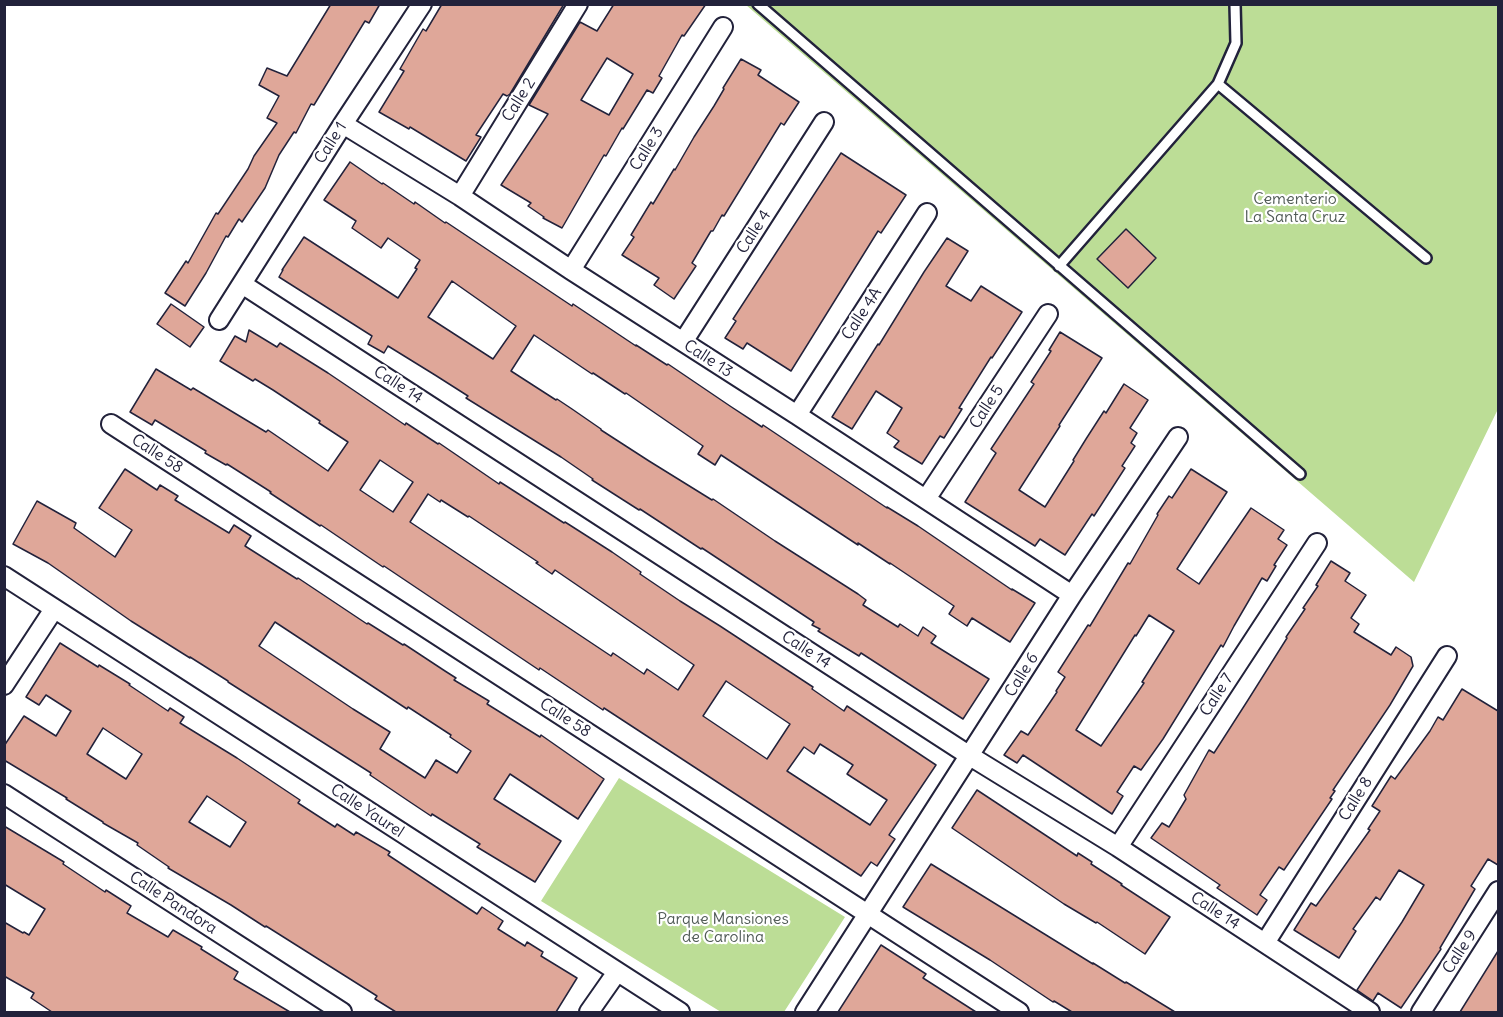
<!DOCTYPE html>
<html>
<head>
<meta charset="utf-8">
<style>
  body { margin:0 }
  #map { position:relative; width:1503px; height:1017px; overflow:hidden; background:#fff; font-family:Delius,sans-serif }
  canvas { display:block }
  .frame { position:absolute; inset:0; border:6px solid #22223b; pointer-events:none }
</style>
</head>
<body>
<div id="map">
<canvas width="1503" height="1017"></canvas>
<div class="frame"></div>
</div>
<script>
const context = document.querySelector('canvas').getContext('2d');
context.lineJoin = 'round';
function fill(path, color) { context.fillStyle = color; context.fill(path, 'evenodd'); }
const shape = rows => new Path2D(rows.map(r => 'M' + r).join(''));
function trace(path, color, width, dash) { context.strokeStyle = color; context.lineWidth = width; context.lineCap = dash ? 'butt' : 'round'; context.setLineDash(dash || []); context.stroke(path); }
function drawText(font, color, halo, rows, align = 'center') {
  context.font = font + ' Delius,sans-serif'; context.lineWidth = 4.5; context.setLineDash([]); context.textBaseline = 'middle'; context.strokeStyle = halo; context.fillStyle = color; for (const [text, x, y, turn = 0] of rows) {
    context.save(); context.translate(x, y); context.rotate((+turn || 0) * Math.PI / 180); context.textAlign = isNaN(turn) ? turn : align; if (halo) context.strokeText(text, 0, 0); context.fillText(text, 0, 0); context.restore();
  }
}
const green = shape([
  [746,5,1498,5,1498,409,1414,582],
  [619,778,845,917,784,1012,721,1012,541,901]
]);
const building = shape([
  [331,4,380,4,369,23,365,21,314,105,311,104,296,133,294,132,279,155,265,188,242,222,239,219,228,237,226,236,206,273,185,306,165,293,186,261,188,263,216,213,218,214,248,169,254,156,277,123,267,118,279,96,259,85,267,68,287,76,331,4],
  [442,4,564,4,510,94,507,96,503,94,476,135,481,137,466,161,410,127,409,129,379,112,404,71,400,69,423,29,426,31,442,4],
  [614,4,706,4,684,36,682,35,659,76,662,78,653,93,647,90,623,129,622,128,606,156,604,155,562,228,543,218,544,217,528,206,531,203,501,185,548,114,529,105,580,22,597,31,614,4],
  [607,58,633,74,609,115,581,100,607,58],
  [741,59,761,70,758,75,799,102,784,125,781,123,724,216,722,215,713,231,711,231,692,263,696,266,674,299,654,285,659,278,622,255,634,237,631,235,651,202,653,204,674,169,675,170,694,137,714,106,724,89,723,88,741,59],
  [841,153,906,195,881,233,878,231,791,371,747,343,743,349,725,338,736,321,733,319,841,153],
  [350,162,382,184,383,183,414,204,415,202,445,223,446,222,572,306,573,304,636,346,636,345,667,365,668,364,730,406,762,427,763,425,887,508,887,507,918,526,1012,590,1012,589,1035,603,1010,642,972,618,967,626,949,614,954,606,890,563,890,564,858,543,858,545,721,455,715,465,698,454,703,446,626,393,625,394,593,373,592,374,534,335,511,371,556,400,557,399,572,409,601,429,601,430,649,461,712,500,713,499,775,541,858,594,866,600,863,605,898,627,900,624,918,636,923,627,936,636,931,643,989,679,963,719,861,653,859,656,818,631,820,629,812,625,814,622,702,548,701,549,640,509,639,510,592,480,593,479,561,457,466,398,468,396,435,375,388,346,384,353,368,344,372,336,279,277,283,270,282,270,304,237,398,298,417,269,415,268,420,260,388,238,381,248,352,228,356,221,324,200,350,162],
  [452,281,516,326,493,359,428,317,452,281],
  [1126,229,1156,258,1128,288,1097,259,1126,229],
  [947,238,968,251,946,286,971,301,981,286,1022,312,992,358,991,357,959,408,962,409,944,438,940,436,922,464,894,447,899,441,887,433,902,408,876,391,852,429,832,417,878,344,879,345,924,272,947,238],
  [171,304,204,327,190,347,157,324,171,304],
  [249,330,277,347,280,343,328,373,405,425,406,423,438,444,439,443,499,484,500,482,564,523,565,522,612,552,641,572,640,574,680,601,720,626,813,687,812,689,844,711,847,706,936,765,889,835,895,839,877,866,871,862,861,876,604,708,603,710,540,668,539,670,384,566,383,567,321,525,320,526,270,493,271,492,227,464,226,465,205,453,206,451,155,420,152,425,130,412,156,369,191,390,193,388,266,432,268,430,328,471,348,442,319,423,320,421,273,390,255,379,253,381,220,361,235,336,246,342,249,330],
  [380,460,413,482,393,512,360,490,380,460],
  [428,494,440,502,441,500,468,517,469,516,538,562,536,563,552,574,555,570,694,665,678,690,647,669,644,674,613,653,611,656,410,522,428,494],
  [726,681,790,724,767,759,703,716,726,681],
  [820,744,853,765,847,774,887,800,870,825,787,771,804,747,814,754,820,744],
  [1060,332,1102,358,1059,425,1060,426,1019,490,1045,507,1074,461,1073,460,1086,439,1104,411,1106,413,1124,384,1148,400,1130,428,1137,433,1131,443,1135,446,1122,466,1125,468,1094,516,1092,514,1065,555,1040,539,1035,546,965,502,996,453,991,449,1034,384,1031,382,1051,351,1049,350,1060,332],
  [125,469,157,490,160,485,178,496,175,500,229,533,234,525,251,536,245,546,297,579,298,578,367,624,368,623,403,645,404,644,445,671,456,678,454,680,489,701,487,704,540,737,541,735,604,779,578,819,510,774,494,799,561,841,535,882,477,847,480,844,432,814,431,816,410,802,370,775,371,773,228,682,228,681,190,657,190,658,131,621,48,563,13,544,37,501,76,523,74,528,115,557,132,530,99,508,125,469],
  [275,622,407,709,408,707,451,735,450,737,471,751,457,773,436,760,425,778,380,749,390,732,353,709,259,646,275,622],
  [1191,469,1227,492,1177,569,1199,584,1251,508,1284,530,1278,539,1287,545,1274,565,1276,566,1267,581,1262,578,1234,626,1223,647,1221,645,1163,739,1141,770,1134,766,1117,792,1123,796,1112,814,1023,755,1017,763,1004,755,1021,731,1028,735,1057,692,1056,691,1065,677,1058,672,1088,625,1090,626,1128,563,1130,564,1158,515,1157,514,1169,496,1172,498,1191,469],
  [1149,615,1174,631,1142,682,1144,683,1101,746,1076,730,1135,635,1136,636,1149,615],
  [1331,561,1350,573,1345,581,1366,595,1351,618,1359,624,1354,632,1391,655,1396,647,1411,657,1413,666,1390,705,1333,790,1335,791,1330,798,1332,799,1284,870,1279,867,1260,895,1267,900,1257,915,1217,888,1220,885,1151,838,1162,823,1169,827,1186,799,1184,795,1209,750,1214,753,1248,700,1287,638,1286,637,1305,609,1303,608,1318,586,1316,585,1331,561],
  [60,643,98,667,99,665,130,684,129,685,168,711,170,708,184,717,180,723,237,758,300,800,298,803,335,827,337,824,354,835,356,832,390,852,388,855,477,914,482,907,503,921,498,929,525,946,527,942,543,952,541,956,577,978,556,1012,396,1012,375,999,377,996,266,926,265,927,231,905,168,868,169,867,137,845,138,843,103,823,103,822,66,799,67,798,4,760,4,746,24,716,56,736,71,711,46,695,39,705,26,697,60,643],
  [103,728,142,754,126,779,87,754,103,728],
  [207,796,246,822,230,847,189,822,207,796],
  [1462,689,1498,711,1498,865,1488,859,1471,886,1475,889,1440,948,1441,949,1401,1008,1378,993,1373,1001,1357,990,1402,922,1424,885,1399,870,1380,900,1376,897,1353,929,1356,931,1339,958,1294,930,1311,903,1316,906,1370,830,1368,829,1380,811,1372,806,1391,776,1395,779,1430,731,1438,717,1443,720,1462,689],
  [977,790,1077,856,1078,853,1092,862,1091,864,1122,884,1121,885,1170,917,1145,954,1097,922,1096,923,1064,904,952,828,977,790],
  [4,826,64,862,63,864,105,892,106,890,131,906,127,913,168,937,173,930,202,947,201,949,238,972,234,979,290,1012,52,1012,31,998,34,993,4,976,4,922,23,933,24,932,29,935,45,909,4,884,4,826],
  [931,864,1093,964,1093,963,1125,983,1126,982,1175,1012,1072,1012,1054,1001,1053,1002,990,960,903,907,931,864],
  [881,945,926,974,923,978,976,1012,838,1012,881,945],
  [1498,951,1498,1012,1460,1012,1498,951]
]);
const lane = shape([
  [758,4,1300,474],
  [1218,84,1426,258],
  [1059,266,1218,84,1236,43,1235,4]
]);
const street = shape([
  [343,124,460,196,571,270,797,415,1072,595],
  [460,196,578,4],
  [571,270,723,27],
  [242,284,970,756,1118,847,1370,1012],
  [219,320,343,124,422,4],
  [683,342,824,122],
  [797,415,927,213],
  [111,424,1019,1012],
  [926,499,1048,314],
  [4,576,680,1012],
  [4,685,54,609],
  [4,794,342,1012],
  [1118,847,1317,543],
  [1265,943,1447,656],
  [589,1012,617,972],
  [805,1012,1072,595,1178,437],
  [1421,1012,1498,891]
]);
const streetNames = [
  ["Calle 2",519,100,-58],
  ["Calle 1",331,143,-58],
  ["Calle 3",647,149,-58],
  ["Calle 4",754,232,-57],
  ["Calle 4A",862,314,-57],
  ["Calle 13",708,359,33],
  ["Calle 14",398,385,33],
  ["Calle 5",987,407,-57],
  ["Calle 58",157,454,33],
  ["Calle 14",806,650,33],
  ["Calle 6",1022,675,-58],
  ["Calle 7",1217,695,-57],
  ["Calle 58",565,718,33],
  ["Calle 8",1356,799,-58],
  ["Calle Yaurel",367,811,33],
  ["Calle Pandora",173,903,33],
  ["Calle 14",1215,911,33],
  ["Calle 9",1460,952,-57]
];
const parkNames = [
  ["Cementerio",1295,199],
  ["La Santa Cruz",1295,217],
  ["Parque Mansiones",723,919],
  ["de Carolina",723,937]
];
fill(green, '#bcdd96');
fill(building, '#dfa799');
trace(building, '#22223b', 1.5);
trace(lane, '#22223b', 14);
trace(street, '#22223b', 22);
trace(lane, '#fff', 9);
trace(street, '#fff', 18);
drawText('16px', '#22223b', '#fff', streetNames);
drawText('16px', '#505a56', '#fff', parkNames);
</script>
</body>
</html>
